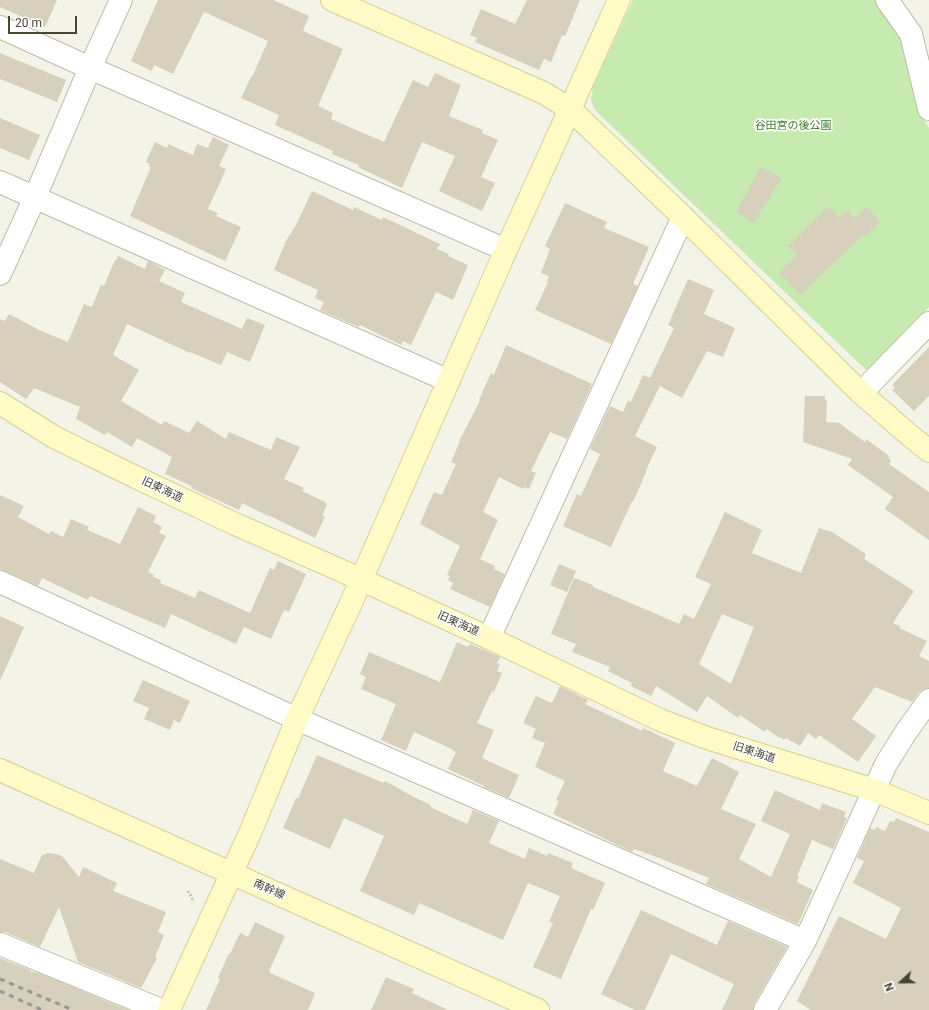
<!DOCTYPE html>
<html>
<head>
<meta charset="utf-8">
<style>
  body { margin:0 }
  #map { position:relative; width:929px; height:1010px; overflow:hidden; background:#f4f3e8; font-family:Roboto,sans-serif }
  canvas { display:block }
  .north { position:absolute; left:881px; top:962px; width:40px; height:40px; -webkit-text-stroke:3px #fff; paint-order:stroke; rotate:248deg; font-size:11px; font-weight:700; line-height:16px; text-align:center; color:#484436 }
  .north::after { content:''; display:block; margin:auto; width:14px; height:18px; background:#484436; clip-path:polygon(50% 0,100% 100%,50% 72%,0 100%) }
  .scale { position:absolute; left:8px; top:16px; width:69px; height:18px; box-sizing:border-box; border:2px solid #484436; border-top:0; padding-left:5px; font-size:12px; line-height:14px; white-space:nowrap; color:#484436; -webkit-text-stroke:3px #fff; paint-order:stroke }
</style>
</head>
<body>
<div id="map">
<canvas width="929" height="1010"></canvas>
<div class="north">N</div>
<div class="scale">20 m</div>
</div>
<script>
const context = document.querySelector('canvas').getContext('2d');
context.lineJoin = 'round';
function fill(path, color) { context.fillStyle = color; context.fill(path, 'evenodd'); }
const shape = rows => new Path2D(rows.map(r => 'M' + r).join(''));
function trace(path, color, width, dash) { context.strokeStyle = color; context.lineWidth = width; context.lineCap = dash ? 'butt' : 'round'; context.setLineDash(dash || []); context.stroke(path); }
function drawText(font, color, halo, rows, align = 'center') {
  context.font = font + ' Roboto,"Noto Sans JP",sans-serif'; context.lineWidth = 3.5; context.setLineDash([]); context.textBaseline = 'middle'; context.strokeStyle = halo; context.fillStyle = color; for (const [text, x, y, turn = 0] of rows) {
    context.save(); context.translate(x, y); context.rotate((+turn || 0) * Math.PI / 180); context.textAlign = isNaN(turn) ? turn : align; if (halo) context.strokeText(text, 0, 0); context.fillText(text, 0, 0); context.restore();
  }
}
const green = shape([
  [633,0,878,0,906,44,919,110,929,128,929,307,872,368,866,370,595,110,591,100,593,87]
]);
const building = shape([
  [0,0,57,0,45,27,0,7],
  [158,0,273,0,309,16,303,31,343,49,318,106,333,113,331,119,384,142,413,80,428,87,435,73,461,85,449,116,483,130,482,133,498,140,481,177,495,183,482,211,439,191,455,156,422,142,402,188,358,167,359,165,332,154,333,151,275,125,279,115,241,98,251,77,252,77,268,41,204,12,173,74,154,65,152,71,131,61],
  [527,0,580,0,565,36,562,35,551,62,544,59,539,70,475,42,477,38,470,35,481,9,515,24],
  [0,53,66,80,57,102,0,79],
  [0,118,40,135,29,160,0,148],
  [213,137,229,145,219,166,226,169,208,209,218,213,216,216,241,227,225,261,130,216,151,167,148,166,150,164,146,162,155,142,167,148,168,144,193,155,197,144,208,148],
  [761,167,781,178,766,204,765,203,754,223,736,212],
  [312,191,353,210,354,207,382,220,383,217,440,244,437,249,449,254,448,256,468,265,453,300,436,292,411,345,403,341,401,345,360,325,359,327,320,310,324,302,315,298,318,290,274,270,286,241,296,225],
  [565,203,607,222,604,228,649,247,633,284,638,286,611,344,535,310,548,282,547,282,549,276,541,273,550,249,545,246],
  [828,206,839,218,847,211,856,218,866,207,880,221,866,236,864,234,800,295,779,272,797,255,788,246],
  [118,256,145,269,148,261,165,270,159,281,185,293,181,302,242,329,247,318,265,325,250,362,227,352,221,365,190,352,190,353,127,324,113,355,139,370,121,401,162,425,164,421,189,433,197,421,226,439,229,432,271,450,276,437,300,447,284,479,304,488,302,491,325,502,325,503,327,504,322,516,325,517,315,538,268,515,268,516,242,503,239,510,191,488,192,486,165,474,172,457,137,438,132,447,107,432,105,435,76,419,80,407,34,388,26,399,0,382,0,319,5,321,9,314,41,331,68,342,84,304,92,307,101,285,104,286,115,260,116,260],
  [688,279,714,290,704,314,735,328,723,357,707,351,682,398,660,386,635,436,657,447,646,470,647,470,633,502,632,501,611,547,563,526,577,494,581,496,600,454,590,449,610,406,623,412,628,401,631,402,643,375,650,378,674,328,668,325],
  [506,345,592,384,567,439,550,432,531,471,536,473,529,489,524,487,523,489,499,477,483,512,498,520,480,559,495,566,494,569,505,574,490,607,450,589,453,583,448,580,450,576,447,575,460,546,420,524,434,492,442,495,456,464,451,462,460,441,459,441,480,401,479,400,491,373,494,375],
  [929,347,929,396,914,411,892,390,895,388,892,385],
  [805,396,825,396,825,400,827,400,826,422,839,423,865,442,866,439,889,456,888,458,891,460,889,464,929,492,929,540,885,509,893,497,848,465,852,459,803,442],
  [0,495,24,506,18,517,49,534,51,531,63,537,71,519,89,527,87,530,120,544,138,507,156,516,153,522,162,527,159,533,166,536,148,572,154,575,153,577,161,580,160,583,195,598,199,590,250,613,270,568,274,570,278,561,306,574,289,612,284,610,271,639,244,627,236,644,171,614,165,628,90,596,88,600,42,578,38,586,5,571,0,569,0,559,6,546,0,559],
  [725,512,762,530,752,553,801,573,819,528,832,532,866,554,864,559,914,591,893,623,900,626,899,628,927,641,919,656,929,661,929,688,924,689,919,692,912,702,875,687,852,719,876,736,858,762,819,735,816,739,808,733,800,746,786,738,784,740,780,737,779,738,767,729,765,732,740,715,738,718,707,696,697,712,656,686,651,696,631,686,632,683,608,671,610,667,572,652,576,644,551,634,574,578,593,585,593,587,647,610,679,624,684,614,694,619,711,584,695,577],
  [722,614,754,627,731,684,699,664],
  [559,564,576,571,567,592,550,585],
  [0,616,24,627,0,681],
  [457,642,468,647,470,644,500,657,497,663,500,664,497,671,502,673,494,692,492,691,477,723,494,730,482,758,519,775,509,798,484,787,484,786,448,769,456,752,452,750,452,749,414,732,406,751,381,740,396,704,361,689,366,677,360,674,369,652,440,682],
  [143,680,190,701,180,723,174,720,170,730,144,719,149,708,133,701],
  [560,686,588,700,585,704,642,731,643,728,675,743,663,771,697,786,712,758,739,772,721,809,756,824,739,859,771,877,790,834,761,821,775,790,820,810,822,803,846,812,844,817,847,818,833,849,812,840,797,876,799,877,797,882,813,890,798,924,706,884,709,878,654,856,634,849,632,852,553,814,559,801,556,800,565,781,535,767,545,743,532,738,536,729,523,723,536,696,552,703],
  [317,755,384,783,385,781,414,797,431,805,430,807,467,824,473,810,499,821,489,843,525,859,529,848,547,856,548,853,573,863,571,868,605,883,593,910,591,909,561,979,533,967,553,923,549,922,560,896,528,883,503,940,419,903,414,915,360,891,384,836,344,818,330,849,283,828,296,798,298,799],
  [896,818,929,832,929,1010,811,1010,797,1001,839,916,886,939,901,908,853,883,864,861,857,858,870,828,875,830,876,827,885,831,890,821,894,822],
  [49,853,56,854,62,856,79,877,83,867,117,883,113,891,166,912,158,932,164,935,155,957,157,958,141,988,78,962,59,907,40,947,5,932,0,932,0,859,34,873,42,855],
  [641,910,717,945,728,921,787,947,754,1004,753,1010,722,1010,734,984,671,954,645,1010,635,1010,601,994],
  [255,922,285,936,269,971,270,972,270,973,315,993,308,1010,206,1010,220,979,218,978,229,953,230,954,240,933,248,937],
  [0,958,30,970,29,971,39,973,128,1010,0,1010],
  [386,977,414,989,412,993,448,1010,371,1010]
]);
const path = shape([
  [188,891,192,898,193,902]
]);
const street = shape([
  [887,0,911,34,929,109],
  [0,27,90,68,506,250],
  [0,182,449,381],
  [0,274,35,197,90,68,121,0],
  [861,393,929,323],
  [0,582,297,719,805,941],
  [489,638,683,217],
  [0,944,161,1010],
  [765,1010,805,941,886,764,906,732,929,700]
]);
const secondary = shape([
  [332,0,544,93,570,109,683,217,861,393,908,434,929,451],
  [0,403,54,437,127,473,235,524,340,570,489,638,660,720,707,738,874,790,929,813],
  [0,770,538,1010],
  [169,1010,250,833,297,719,351,603,506,250,570,109,619,0]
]);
const rail = shape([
  [0,979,73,1010],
  [0,991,42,1010]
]);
const parkNames = [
  ["谷田宮の後公園",793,126]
];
const streetNames = [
  ["旧東海道",162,490,25],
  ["旧東海道",458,624,24],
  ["旧東海道",754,753,18],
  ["南幹線",269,890,24]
];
fill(green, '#c6eaaf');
fill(building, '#d6d0bd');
trace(street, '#c0bcaa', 24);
trace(secondary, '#d6cf96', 24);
trace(path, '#c2bb9b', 2.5, [2, 2]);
trace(street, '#fff', 22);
trace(secondary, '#fffbc7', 22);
trace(rail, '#979797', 3, [5, 5]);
drawText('11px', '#397c27', '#fff', parkNames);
drawText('11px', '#484436', '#fff', streetNames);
</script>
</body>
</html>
